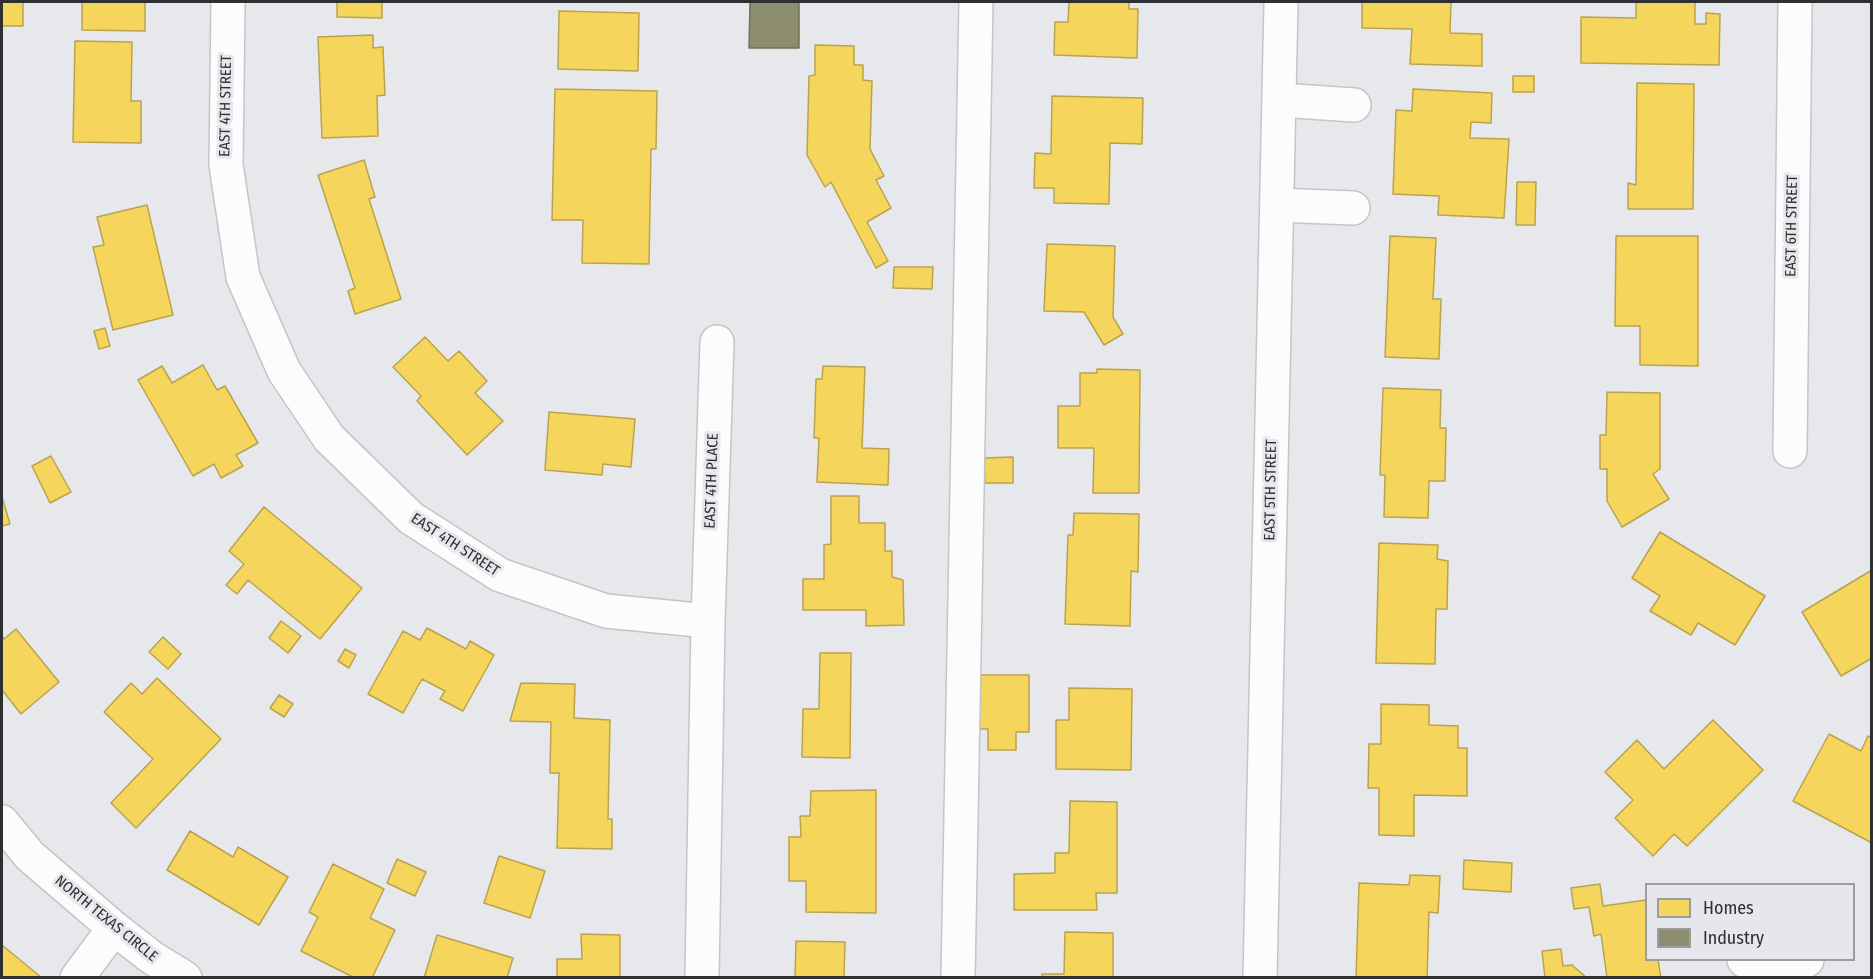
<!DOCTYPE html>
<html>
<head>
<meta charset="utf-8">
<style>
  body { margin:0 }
  #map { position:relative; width:1873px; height:979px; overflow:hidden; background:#e7e8eb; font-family:"Fira Sans Condensed",sans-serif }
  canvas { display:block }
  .frame { position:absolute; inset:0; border:3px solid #2e2f31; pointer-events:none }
  .legend { position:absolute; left:1645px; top:883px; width:210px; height:78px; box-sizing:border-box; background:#e5e7ed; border:2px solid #9c9da2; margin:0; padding:8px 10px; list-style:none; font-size:18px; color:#2e2f31 }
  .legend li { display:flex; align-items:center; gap:12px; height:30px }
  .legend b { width:30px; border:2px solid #9c9da2 }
</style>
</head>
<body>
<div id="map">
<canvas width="1873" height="979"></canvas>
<div class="frame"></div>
<ul class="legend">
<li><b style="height:16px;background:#f6d55c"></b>Homes</li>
<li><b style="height:16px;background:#8c8c6e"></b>Industry</li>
</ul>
</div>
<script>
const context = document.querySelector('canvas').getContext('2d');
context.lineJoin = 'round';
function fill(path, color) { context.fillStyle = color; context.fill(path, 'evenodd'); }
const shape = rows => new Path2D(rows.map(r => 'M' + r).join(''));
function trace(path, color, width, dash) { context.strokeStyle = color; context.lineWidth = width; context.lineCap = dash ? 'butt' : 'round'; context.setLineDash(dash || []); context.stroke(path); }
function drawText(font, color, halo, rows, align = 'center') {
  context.font = font + ' "Fira Sans Condensed",sans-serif'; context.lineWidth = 6; context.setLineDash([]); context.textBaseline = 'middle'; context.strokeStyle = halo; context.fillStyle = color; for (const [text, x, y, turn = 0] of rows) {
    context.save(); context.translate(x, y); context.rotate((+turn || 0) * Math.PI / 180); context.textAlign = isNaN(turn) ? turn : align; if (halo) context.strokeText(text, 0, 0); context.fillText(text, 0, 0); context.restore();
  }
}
const homes = shape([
  [2,2,23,2,23,26,2,26,2,2],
  [82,2,145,2,145,31,82,30,82,2],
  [337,2,382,2,382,18,337,17,337,2],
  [1069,2,1129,2,1129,9,1138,9,1137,58,1054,55,1055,22,1068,22,1069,2],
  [1362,2,1451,2,1450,33,1482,34,1482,66,1410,64,1412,29,1362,28,1362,2],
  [1636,2,1695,2,1695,24,1706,24,1706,13,1720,14,1719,65,1581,63,1581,17,1636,18,1636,2],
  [559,11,639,13,638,71,558,69,559,11],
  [373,35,373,48,383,47,385,95,377,96,378,136,322,138,318,37,373,35],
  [75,41,132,42,131,101,141,101,141,143,73,142,75,41],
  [815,45,854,46,854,65,863,65,863,80,872,81,870,149,884,176,876,180,891,208,867,222,888,261,876,268,831,182,825,187,807,155,809,76,815,75,815,45],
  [1513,76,1534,76,1534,92,1513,92,1513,76],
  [1637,83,1694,84,1693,209,1628,209,1628,183,1636,185,1637,83],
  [555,89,657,91,656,149,651,149,649,264,582,263,583,220,552,220,555,89],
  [1413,89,1492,93,1491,123,1471,122,1470,138,1509,139,1504,218,1438,215,1439,196,1393,194,1396,110,1412,111,1413,89],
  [1052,96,1143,98,1142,144,1110,143,1109,204,1054,203,1054,188,1034,188,1035,153,1051,154,1052,96],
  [364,160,375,197,369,199,401,299,355,314,348,291,355,288,318,175,364,160],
  [1517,182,1536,182,1535,225,1516,225,1517,182],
  [147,205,173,315,113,330,93,247,104,245,97,217,147,205],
  [1390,236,1436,238,1433,299,1441,299,1439,359,1385,357,1390,236],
  [1616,236,1698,236,1698,366,1640,365,1640,326,1615,326,1616,236],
  [1047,244,1115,246,1113,317,1123,334,1104,345,1084,312,1044,311,1047,244],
  [894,267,933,267,932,289,893,288,894,267],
  [105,328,110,346,99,349,94,331,105,328],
  [425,337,448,361,459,351,487,381,475,393,503,421,467,455,417,401,421,396,393,367,425,337],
  [203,365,217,390,225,386,258,443,236,455,243,466,221,478,214,464,193,476,138,380,162,366,172,383,203,365],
  [823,366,865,367,862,448,889,449,888,485,817,482,819,438,814,438,816,379,822,379,823,366],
  [1097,369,1140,370,1139,493,1093,493,1094,448,1058,448,1058,406,1080,406,1080,373,1097,373,1097,369],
  [1383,388,1441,390,1440,428,1446,428,1445,481,1429,481,1428,518,1384,517,1385,475,1380,475,1383,388],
  [1607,392,1660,393,1660,469,1653,474,1669,499,1622,527,1607,501,1607,469,1600,469,1600,435,1606,435,1607,392],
  [549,412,635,419,631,467,603,464,602,475,545,470,549,412],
  [51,456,71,492,50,503,32,466,51,456],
  [1013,457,1013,483,985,483,984,458,1013,457],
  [831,496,859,496,859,523,885,523,885,551,892,551,892,577,903,580,904,625,866,626,866,610,803,610,803,579,824,579,824,545,831,544,831,496],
  [2,497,10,524,2,526,2,497],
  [264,507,362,588,320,639,248,580,237,594,226,585,244,564,229,551,264,507],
  [1074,513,1139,514,1138,572,1131,571,1130,626,1065,624,1068,535,1073,535,1074,513],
  [1660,532,1765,596,1735,645,1698,623,1691,635,1650,611,1660,596,1632,578,1660,532],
  [1379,543,1438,545,1437,559,1448,561,1447,609,1436,609,1435,664,1376,663,1379,543],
  [1872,570,1872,658,1841,676,1802,612,1872,570],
  [281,621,301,636,288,653,269,638,281,621],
  [427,628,466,649,470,641,494,655,463,711,440,699,445,691,422,679,403,713,368,694,403,631,420,640,427,628],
  [16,629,59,682,21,714,2,690,2,636,4,639,16,629],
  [163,637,181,654,168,669,149,652,163,637],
  [345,649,356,655,349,668,338,661,345,649],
  [820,653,851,653,850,758,802,757,803,709,819,709,820,653],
  [979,675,1029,675,1029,732,1016,732,1016,750,988,750,988,729,979,729,979,675],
  [157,678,221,739,136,828,111,803,153,759,104,712,131,683,142,694,157,678],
  [521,683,575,684,574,718,610,720,608,819,612,819,612,849,557,848,559,773,550,773,551,722,510,721,521,683],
  [1069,688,1132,689,1131,770,1056,769,1056,720,1069,720,1069,688],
  [279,695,293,704,284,717,270,708,279,695],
  [1381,704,1429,705,1429,725,1458,726,1458,748,1467,748,1467,796,1414,795,1414,836,1379,835,1379,788,1368,788,1369,744,1381,744,1381,704],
  [1713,720,1763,770,1687,846,1674,834,1653,856,1615,818,1633,800,1605,772,1637,740,1664,769,1713,720],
  [1829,734,1861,751,1868,736,1872,738,1872,843,1793,801,1829,734],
  [876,790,876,913,806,912,806,881,789,881,789,837,801,837,800,816,810,816,811,791,876,790],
  [1070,801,1117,802,1117,893,1096,893,1097,910,1014,910,1014,874,1055,873,1055,853,1069,853,1070,801],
  [190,831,233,857,238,847,288,877,259,925,167,870,190,831],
  [499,856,545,871,530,918,484,903,499,856],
  [397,859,426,872,415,896,387,883,397,859],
  [1464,860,1512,863,1511,892,1463,889,1464,860],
  [333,864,384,889,370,918,395,930,372,978,355,978,301,951,318,917,309,912,333,864],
  [1410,875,1440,876,1438,913,1429,912,1427,978,1356,978,1359,883,1409,885,1410,875],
  [1600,884,1603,906,1646,900,1646,960,1658,960,1661,978,1607,978,1601,934,1594,936,1589,907,1574,909,1571,888,1600,884],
  [1065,932,1113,933,1113,978,1042,978,1042,974,1064,974,1065,932],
  [581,934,620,935,620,978,557,978,557,959,582,959,581,934],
  [437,935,513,958,507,978,424,978,437,935],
  [796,941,845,942,844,978,795,978,796,941],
  [2,945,42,978,2,978,2,945],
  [1561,949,1563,966,1572,965,1587,978,1545,978,1542,951,1561,949]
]);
const industry = shape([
  [750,2,799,2,799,48,749,48,750,2]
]);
const minor = shape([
  [228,2,226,165,243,277,284,371,329,438,411,518,500,575,606,611,708,621,702,978],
  [1279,100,1354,105],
  [1277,205,1353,208],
  [1790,451,1795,2],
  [708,621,717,342],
  [2,822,30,856,114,928,151,957,185,978],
  [1744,960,1752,966,1765,972,1780,973,1794,969,1807,960],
  [77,978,114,928],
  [958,978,976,2],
  [1260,978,1281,2]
]);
const streetNames = [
  ["EAST 4TH STREET",226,106,-89],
  ["EAST 6TH STREET",1792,226,-89],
  ["EAST 4TH PLACE",712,481,-88],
  ["EAST 5TH STREET",1271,490,-89],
  ["EAST 4TH STREET",455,545,33],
  ["NORTH TEXAS CIRCLE",106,919,39]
];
fill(homes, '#f6d55c');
trace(homes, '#baa34f', 1.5);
fill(industry, '#8c8c6e');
trace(industry, '#70705c', 1.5);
trace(minor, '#c4c5c7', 36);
trace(minor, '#fbfcfc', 33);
drawText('15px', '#2e2f31', '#e5e7ed', streetNames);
</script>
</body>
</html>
